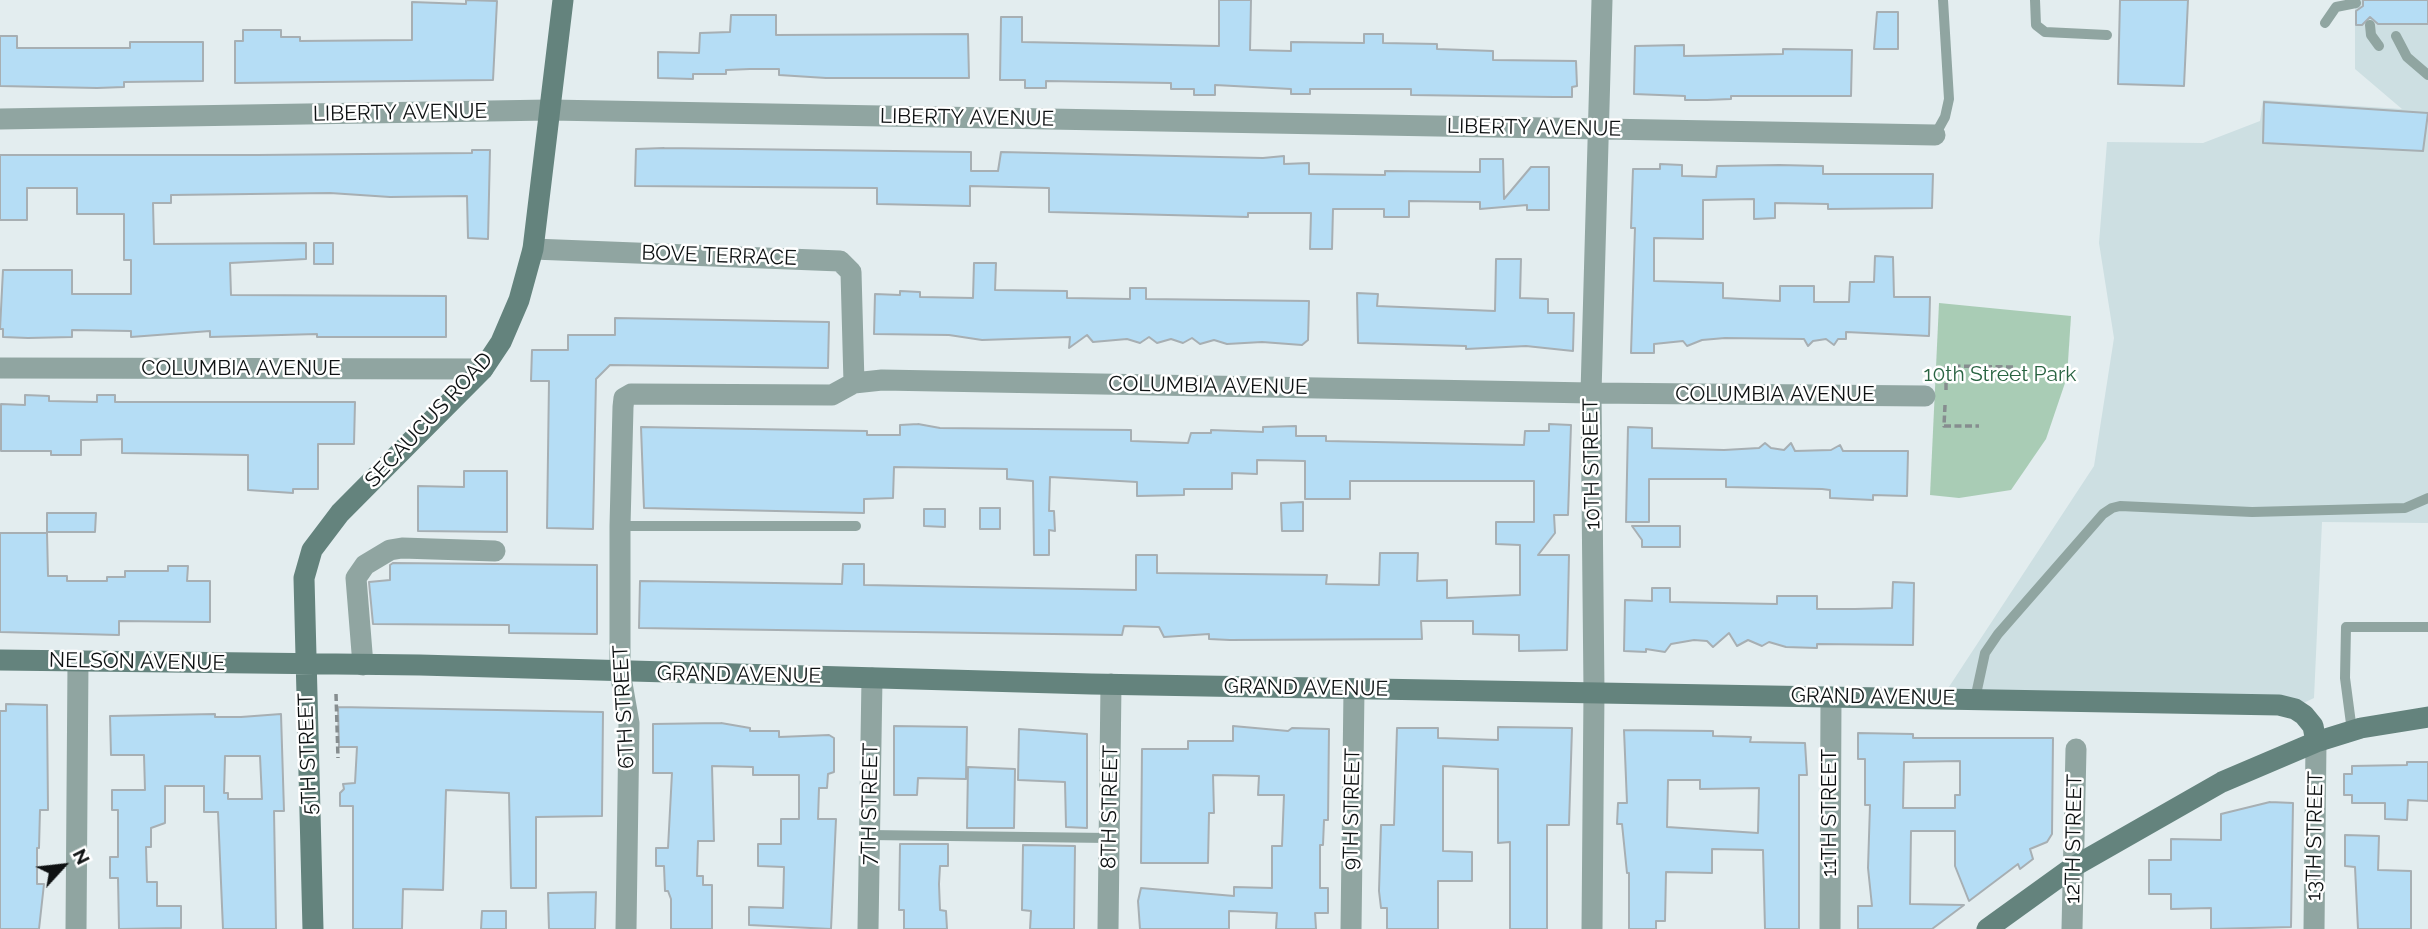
<!DOCTYPE html>
<html>
<head>
<meta charset="utf-8">
<style>
  body { margin:0 }
  #map { position:relative; width:2428px; height:929px; overflow:hidden; background:#e3edef; font-family:Raleway,sans-serif }
  canvas { display:block }
  .north { position:absolute; left:28px; top:831px; width:70px; height:70px; -webkit-text-stroke:5px #fff; paint-order:stroke; rotate:63deg; font-size:19px; font-weight:700; line-height:28px; text-align:center; color:#0e1112 }
  .north::after { content:''; display:block; margin:auto; width:24px; height:32px; background:#0e1112; clip-path:polygon(50% 0,100% 100%,50% 72%,0 100%) }
</style>
</head>
<body>
<div id="map">
<canvas width="2428" height="929"></canvas>
<div class="north">N</div>
</div>
<script>
const context = document.querySelector('canvas').getContext('2d');
context.lineJoin = 'round';
function fill(path, color) { context.fillStyle = color; context.fill(path, 'evenodd'); }
const shape = rows => new Path2D(rows.map(r => 'M' + r).join(''));
function trace(path, color, width, dash) { context.strokeStyle = color; context.lineWidth = width; context.lineCap = dash ? 'butt' : 'round'; context.setLineDash(dash || []); context.stroke(path); }
function drawText(font, color, halo, rows, align = 'center') {
  context.font = font + ' Raleway,sans-serif'; context.lineWidth = 5; context.setLineDash([]); context.textBaseline = 'middle'; context.strokeStyle = halo; context.fillStyle = color; for (const [text, x, y, turn = 0] of rows) {
    context.save(); context.translate(x, y); context.rotate((+turn || 0) * Math.PI / 180); context.textAlign = isNaN(turn) ? turn : align; if (halo) context.strokeText(text, 0, 0); context.fillText(text, 0, 0); context.restore();
  }
}
const built = shape([
  [2355,0,2428,0,2428,523,2322,522,2314,698,2278,715,1941,699,2094,466,2114,338,2099,243,2107,142,2203,143,2260,121,2263,100,2402,109,2355,69]
]);
const green = shape([
  [1939,303,2071,316,2067,377,2046,439,2011,490,1959,498,1930,495]
]);
const building = shape([
  [466,0,497,1,493,80,235,83,235,41,243,41,243,30,281,30,281,37,300,37,300,41,412,40,412,2,466,4,466,0],
  [1219,0,1251,0,1250,50,1291,51,1291,42,1364,43,1364,34,1383,34,1383,43,1437,44,1437,49,1493,51,1493,60,1576,61,1577,86,1572,87,1572,97,1554,97,1411,95,1411,89,1310,89,1310,94,1291,94,1291,89,1215,85,1215,95,1194,95,1194,89,1171,89,1171,83,1046,81,1046,88,1025,88,1025,80,1000,80,1001,17,1022,17,1022,42,1219,46,1219,0],
  [2120,0,2188,0,2184,86,2118,84,2120,0],
  [2363,0,2428,0,2428,24,2378,24,2370,17,2362,25,2356,25,2356,11,2363,6,2363,0],
  [1877,12,1898,12,1898,49,1874,49,1877,12],
  [731,15,776,15,776,35,968,34,969,78,826,78,779,75,779,69,750,69,726,70,726,74,693,74,693,79,658,78,658,52,699,53,700,33,730,32,731,15],
  [0,36,17,36,17,48,130,48,130,42,203,42,203,81,124,82,124,87,97,88,0,86,0,36],
  [1684,45,1684,56,1783,54,1783,49,1852,50,1851,96,1731,96,1731,99,1707,100,1685,100,1685,96,1634,94,1635,46,1684,45],
  [2264,102,2428,113,2423,151,2263,143,2264,102],
  [664,148,971,152,971,171,998,171,1001,152,1263,158,1284,156,1284,164,1309,163,1309,174,1385,175,1385,171,1480,172,1480,159,1503,159,1504,199,1531,167,1549,167,1549,210,1527,210,1527,205,1480,209,1480,202,1409,201,1409,217,1384,217,1384,209,1333,209,1332,249,1310,249,1311,213,1248,213,1248,217,1049,212,1049,188,970,186,970,206,877,204,877,188,635,186,636,149,664,148],
  [472,150,490,150,488,239,468,238,467,196,390,197,330,193,171,195,171,203,153,203,154,244,306,243,306,259,230,263,231,295,446,296,446,337,317,337,317,334,210,337,210,331,131,337,131,331,72,330,72,337,28,338,3,337,3,329,0,329,3,270,72,270,72,294,131,294,131,260,124,260,124,214,77,214,77,188,27,188,27,220,0,220,0,155,257,155,472,153,472,150],
  [1660,164,1682,165,1682,176,1716,177,1717,166,1779,165,1823,166,1823,174,1933,174,1932,208,1828,209,1828,204,1775,203,1775,218,1754,219,1754,199,1703,200,1703,239,1654,238,1654,281,1723,283,1723,298,1780,301,1780,286,1814,286,1814,302,1849,302,1850,282,1874,282,1875,256,1893,257,1894,297,1930,297,1929,336,1846,332,1846,339,1838,339,1834,345,1826,339,1813,341,1808,346,1804,339,1725,338,1702,340,1687,346,1683,341,1654,344,1654,353,1631,353,1635,228,1631,228,1633,169,1660,169,1660,164],
  [314,243,333,243,333,264,314,264,314,243],
  [1496,259,1521,259,1520,298,1548,299,1548,313,1574,313,1573,351,1526,346,1466,349,1466,346,1358,343,1357,293,1378,294,1377,306,1495,311,1496,259],
  [974,263,996,263,995,290,1067,291,1067,298,1130,299,1130,288,1146,288,1146,299,1309,301,1308,340,1302,345,1262,342,1227,344,1214,340,1200,344,1192,338,1183,343,1171,339,1157,343,1149,337,1140,343,1127,339,1093,342,1087,335,1069,348,1070,337,982,340,949,335,874,334,875,294,900,295,900,291,920,292,920,297,973,298,974,263],
  [615,318,829,322,828,368,610,365,596,379,593,529,547,528,549,381,531,381,532,350,568,350,568,335,615,335,615,318],
  [25,395,49,396,49,401,97,402,97,395,115,395,115,402,355,402,354,444,318,444,318,489,293,489,293,493,248,490,248,455,122,453,122,439,81,440,81,455,51,455,51,451,1,451,1,404,25,405,25,395],
  [918,424,940,428,1131,430,1131,441,1188,443,1191,433,1211,433,1211,430,1263,432,1263,427,1296,426,1296,436,1326,436,1326,441,1524,445,1525,431,1549,431,1549,424,1571,425,1568,515,1554,515,1555,533,1538,555,1569,555,1567,650,1519,651,1519,635,1473,634,1473,621,1421,621,1422,639,1230,640,1209,639,1209,634,1164,637,1159,627,1124,626,1122,635,639,628,640,581,842,584,843,564,864,564,864,585,1136,590,1136,555,1157,555,1157,573,1327,575,1326,584,1379,585,1380,553,1418,553,1417,581,1447,580,1447,598,1520,595,1520,545,1496,544,1496,522,1534,522,1534,481,1350,481,1350,499,1305,499,1305,461,1257,460,1257,474,1232,473,1232,489,1184,489,1184,495,1137,496,1137,482,1050,477,1049,511,1054,511,1055,531,1049,530,1049,555,1034,555,1033,481,1007,479,1007,469,894,467,893,498,864,499,864,513,644,508,641,427,867,431,867,435,900,435,900,425,918,424],
  [1628,427,1652,428,1652,448,1724,450,1759,448,1765,443,1771,448,1784,450,1791,443,1795,451,1831,450,1840,445,1843,451,1908,451,1907,496,1873,495,1873,500,1830,498,1830,490,1822,489,1726,487,1726,479,1649,479,1649,522,1626,522,1628,427],
  [464,471,507,471,507,532,418,531,418,486,464,487,464,471],
  [1303,502,1303,531,1282,531,1281,503,1303,502],
  [980,508,1000,508,1000,529,980,529,980,508],
  [924,509,945,509,945,527,924,526,924,509],
  [47,513,96,513,95,532,47,532,47,513],
  [1632,526,1680,526,1680,547,1642,547,1642,540,1632,526],
  [0,533,47,533,48,576,67,576,67,581,107,581,107,577,125,577,125,571,168,571,168,566,188,566,187,581,210,581,210,622,119,621,119,635,0,632,0,533],
  [393,563,597,565,597,634,509,633,509,625,373,624,369,582,390,580,390,565,393,563],
  [1893,582,1914,583,1913,645,1817,644,1817,648,1786,647,1769,642,1762,646,1748,640,1737,646,1729,633,1713,647,1707,641,1694,640,1671,644,1665,652,1646,649,1646,652,1624,651,1625,600,1652,601,1652,588,1670,588,1670,602,1777,604,1777,596,1817,596,1817,609,1855,609,1892,608,1893,582],
  [6,704,47,705,48,810,40,810,39,848,37,848,37,884,44,884,39,929,0,929,0,711,6,711,6,704],
  [338,707,603,712,602,816,536,817,536,888,511,888,509,793,446,790,443,890,403,889,402,929,353,929,353,806,340,806,340,793,344,789,343,784,355,783,357,747,339,747,338,707],
  [215,714,215,717,241,717,281,714,284,811,274,811,276,929,223,929,218,812,204,812,204,786,165,786,165,823,151,828,151,847,146,847,147,882,157,882,157,906,181,906,181,928,119,929,118,878,110,878,110,857,118,857,118,810,112,810,112,790,145,790,144,755,111,755,110,716,215,714],
  [225,756,260,756,262,799,228,799,228,793,224,793,225,756],
  [721,723,750,728,750,731,779,731,779,737,829,735,834,738,834,772,828,774,827,788,819,788,818,819,836,819,831,929,749,925,749,907,783,908,784,867,758,866,758,844,781,844,781,819,799,819,799,775,753,775,753,767,712,766,714,841,698,841,697,876,703,876,703,885,712,885,712,929,671,929,671,899,668,891,665,891,664,866,656,866,656,848,668,848,672,773,653,773,653,724,721,723],
  [894,726,967,727,966,779,918,778,917,795,894,795,894,726],
  [1233,726,1288,731,1292,728,1329,729,1328,820,1324,820,1323,845,1320,845,1320,888,1328,888,1328,913,1315,913,1316,929,1276,929,1277,913,1229,911,1229,929,1140,929,1138,901,1141,888,1234,896,1234,887,1272,888,1272,846,1282,846,1284,795,1258,795,1259,776,1213,775,1214,813,1209,813,1208,863,1141,863,1142,749,1188,749,1188,741,1233,741,1233,726],
  [1498,727,1572,728,1569,825,1547,825,1547,929,1510,929,1510,842,1498,843,1498,769,1443,766,1443,851,1472,852,1472,881,1438,881,1438,929,1387,929,1387,908,1381,908,1379,891,1381,825,1394,825,1397,728,1438,728,1438,738,1498,740,1498,727],
  [1019,729,1087,734,1087,828,1066,827,1065,782,1018,780,1019,729],
  [1624,730,1713,731,1713,736,1751,737,1750,742,1805,743,1807,775,1799,775,1799,929,1765,929,1763,850,1712,849,1712,873,1666,872,1665,921,1656,921,1656,929,1629,929,1629,873,1627,873,1622,824,1617,824,1618,803,1627,803,1624,730],
  [1668,780,1700,780,1700,789,1759,788,1758,833,1667,827,1668,780],
  [1858,733,1913,734,1913,738,2053,738,2052,834,2047,842,2030,849,2033,859,2020,869,2018,864,1969,901,1955,866,1955,831,1911,831,1910,904,1964,905,1932,929,1858,929,1858,906,1872,906,1868,868,1870,805,1865,805,1865,759,1858,759,1858,733],
  [1960,761,1960,795,1955,795,1955,808,1903,808,1904,762,1960,761],
  [2407,762,2428,762,2428,801,2408,800,2407,820,2385,819,2385,803,2352,803,2352,795,2344,795,2344,774,2352,774,2352,766,2407,765,2407,762],
  [968,767,1015,769,1014,828,967,828,968,767],
  [2270,802,2293,803,2291,927,2211,929,2211,908,2171,909,2171,894,2149,894,2149,860,2171,860,2171,839,2221,840,2221,814,2270,802],
  [2345,835,2379,836,2378,870,2411,871,2411,929,2358,929,2355,867,2345,866,2345,835],
  [900,844,948,844,948,866,940,866,939,884,940,910,946,911,947,929,904,929,904,910,899,910,900,844],
  [1023,845,1075,846,1074,929,1030,929,1031,911,1022,910,1023,845],
  [596,892,595,929,549,929,548,893,596,892],
  [482,911,506,911,506,929,481,929,482,911]
]);
const path = shape([
  [1946,390,1946,366,2014,367],
  [1945,405,1944,426,1979,426],
  [336,694,338,758]
]);
const lane = shape([
  [2035,0,2036,25,2045,32,2107,35],
  [2325,23,2336,7,2356,3],
  [2370,25,2371,35,2379,46],
  [2396,36,2407,57,2428,75],
  [1935,135,1945,117,1949,99,1943,0],
  [620,526,856,526],
  [1975,699,1985,653,1998,634,2103,514,2112,508,2120,506,2252,512,2405,508,2428,498],
  [2352,731,2345,678,2346,627,2428,627],
  [869,835,1109,838]
]);
const street = shape([
  [0,119,550,110,1935,135],
  [533,249,840,261,851,272,854,383],
  [0,368,483,369],
  [363,665,356,578,365,565,390,550,402,548,495,551],
  [76,929,78,662],
  [626,929,629,723,620,672,620,526,623,407,624,398,631,394,832,395,854,383,882,380,1591,393,1925,396],
  [868,929,872,678],
  [1108,929,1111,684],
  [1351,929,1354,689],
  [1592,929,1594,691,1591,393,1602,0],
  [1830,929,1831,697],
  [2072,929,2076,749],
  [2314,929,2316,742]
]);
const secondary = shape([
  [0,660,420,665,1091,684,2279,705,2295,709,2304,715,2313,726,2316,742],
  [313,929,304,578,312,550,340,513,483,369,501,342,519,300,533,249,563,0],
  [1987,929,2073,867,2222,782,2316,742,2361,728,2428,717]
]);
const streetNames = [
  ["LIBERTY AVENUE",400,113,-1],
  ["LIBERTY AVENUE",967,118,1],
  ["LIBERTY AVENUE",1534,128,1],
  ["BOVE TERRACE",719,256,2],
  ["COLUMBIA AVENUE",241,369],
  ["COLUMBIA AVENUE",1208,386,1],
  ["COLUMBIA AVENUE",1775,395],
  ["SECAUCUS ROAD",429,420,-47],
  ["10TH STREET",1592,464,-91],
  ["NELSON AVENUE",137,662,1],
  ["GRAND AVENUE",739,675,1],
  ["GRAND AVENUE",1306,688,1],
  ["GRAND AVENUE",1873,697,1],
  ["6TH STREET",624,707,-93],
  ["5TH STREET",308,754,-92],
  ["7TH STREET",870,804,-89],
  ["8TH STREET",1110,807,-89],
  ["9TH STREET",1352,809,-89],
  ["11TH STREET",1830,813,-90],
  ["13TH STREET",2315,836,-89],
  ["12TH STREET",2074,839,-89]
];
const parkNames = [
  ["10th Street Park",2000,375]
];
fill(built, '#cddfe2');
fill(green, '#a9ccb5');
fill(building, '#b5ddf5');
trace(building, '#a7afb3', 2);
trace(path, '#868d8f', 3.5, [7, 3.5]);
trace(lane, '#90a5a1', 10);
trace(street, '#90a5a1', 21);
trace(secondary, '#64837d', 21);
drawText('21px', '#0e1112', '#fff', streetNames);
drawText('21px', '#296442', '#fff', parkNames);
</script>
</body>
</html>
